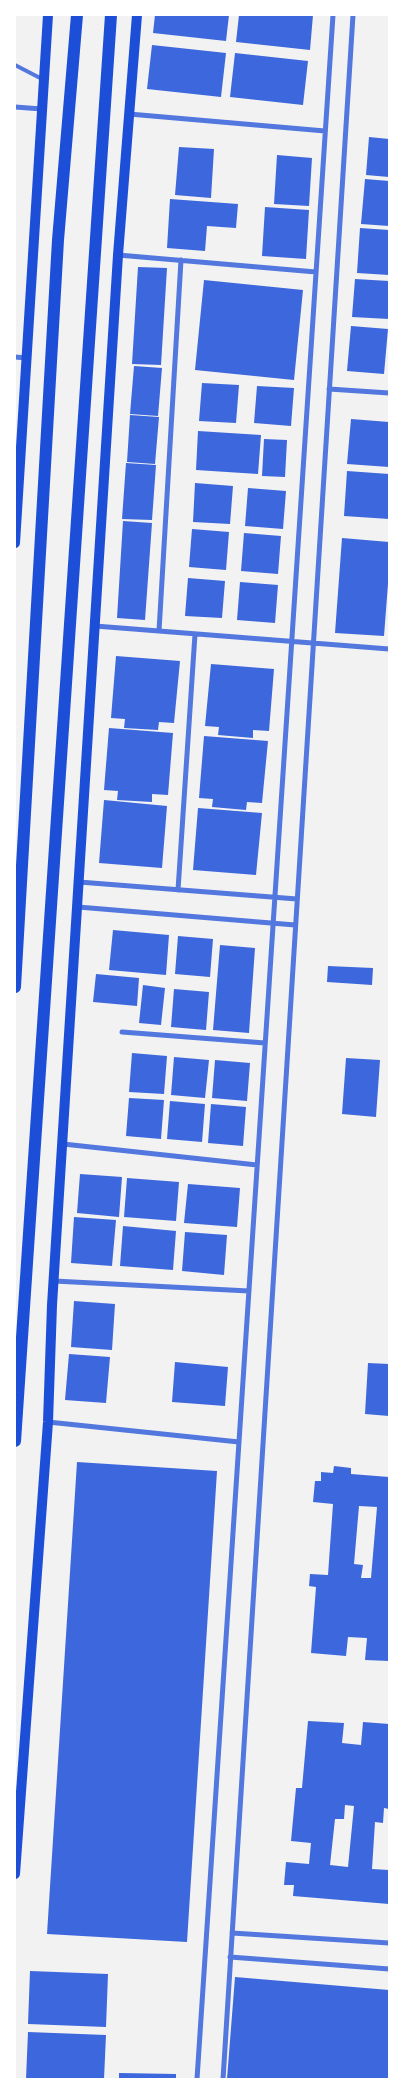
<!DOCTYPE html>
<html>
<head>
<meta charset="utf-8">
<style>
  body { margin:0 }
  #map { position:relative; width:404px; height:2094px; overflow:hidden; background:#f2f2f2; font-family:Figtree,sans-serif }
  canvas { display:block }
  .frame { position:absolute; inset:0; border:16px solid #fff; pointer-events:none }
</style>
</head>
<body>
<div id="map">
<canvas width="404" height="2094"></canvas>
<div class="frame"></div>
</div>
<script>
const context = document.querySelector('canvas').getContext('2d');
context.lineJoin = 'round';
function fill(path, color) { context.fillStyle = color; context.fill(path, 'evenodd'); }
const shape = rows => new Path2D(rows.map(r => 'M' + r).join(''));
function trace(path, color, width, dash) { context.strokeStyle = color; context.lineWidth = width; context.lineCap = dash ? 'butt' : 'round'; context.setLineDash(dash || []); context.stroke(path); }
const building = shape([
  [155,15,229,15,226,41,153,33],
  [239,15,313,15,310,50,236,42],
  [152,45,226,53,221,97,147,89],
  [235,53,308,61,303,105,230,97],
  [369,137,389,139,389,177,366,175],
  [179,147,214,149,211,198,175,195],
  [277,155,312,158,309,206,274,204],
  [365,179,389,181,389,226,361,224],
  [170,199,238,204,236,228,207,226,205,251,167,248],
  [265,207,309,210,306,259,262,256],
  [360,228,389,230,389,275,357,273],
  [138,267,167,268,161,365,132,364],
  [355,279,389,281,389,319,352,317],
  [204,280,303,290,294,380,195,370],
  [351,326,388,329,384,374,347,371],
  [134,366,162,368,158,416,130,414],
  [202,383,239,385,236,423,199,421],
  [257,386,294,388,291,426,254,423],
  [130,415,159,417,155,464,127,462],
  [351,419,389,422,389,467,347,464],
  [198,431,261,435,258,474,196,470],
  [264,439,287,440,285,477,262,476],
  [126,463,156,465,152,520,122,519],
  [347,471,389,474,389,519,344,516],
  [195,483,233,486,230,524,193,522],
  [248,488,286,491,283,529,245,526],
  [123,521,152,523,145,620,117,618],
  [192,529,229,532,226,570,189,567],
  [244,533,281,536,278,574,241,571],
  [342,538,389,542,389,571,384,636,335,633],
  [188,578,225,581,222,618,185,616],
  [240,582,278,585,275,623,237,620],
  [116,656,180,661,174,723,159,722,158,730,124,728,125,719,111,718],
  [211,664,274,669,269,731,253,730,253,738,218,735,219,727,205,726],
  [109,728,173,733,168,795,152,794,152,802,117,800,118,791,104,790],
  [204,736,268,741,262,803,247,802,246,810,212,807,213,799,199,798],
  [104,800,167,806,162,868,99,863],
  [198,808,262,813,256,875,193,870],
  [113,930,169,935,166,975,109,970],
  [178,936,213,939,210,977,175,974],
  [220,945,255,948,249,1033,213,1030],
  [328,966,373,968,372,985,327,982],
  [96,974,139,978,137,1006,93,1002],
  [143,985,165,988,161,1025,139,1023],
  [174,989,209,992,206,1030,171,1027],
  [132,1053,167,1056,164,1094,129,1092],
  [174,1057,209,1060,205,1098,171,1095],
  [346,1058,380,1060,376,1117,342,1114],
  [215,1060,250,1063,247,1101,212,1098],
  [129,1098,164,1100,161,1139,126,1136],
  [170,1101,205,1104,202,1142,167,1139],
  [211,1104,246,1107,243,1146,208,1143],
  [80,1174,122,1177,119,1217,77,1213],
  [127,1178,179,1182,176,1221,124,1217],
  [188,1184,240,1188,237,1227,184,1223],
  [74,1217,116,1220,112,1266,71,1263],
  [123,1226,176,1231,173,1270,120,1266],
  [185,1232,227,1235,224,1275,182,1271],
  [74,1301,115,1304,112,1350,71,1347],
  [69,1354,110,1357,106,1403,65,1400],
  [175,1362,228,1367,225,1406,172,1402],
  [368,1363,389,1364,389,1416,365,1414],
  [77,1462,217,1471,187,1942,47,1934],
  [334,1466,351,1468,351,1474,389,1477,389,1661,365,1660,367,1638,348,1637,346,1656,311,1653,316,1587,309,1586,310,1574,328,1575,333,1504,313,1502,315,1481,321,1481,321,1472,333,1473],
  [359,1506,377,1507,371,1578,361,1578,363,1565,354,1564],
  [308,1721,344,1723,342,1743,361,1745,363,1722,389,1724,389,1809,384,1808,383,1823,375,1822,372,1869,389,1870,389,1904,293,1896,294,1885,284,1885,286,1862,309,1864,311,1843,291,1841,296,1788,302,1788],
  [345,1805,354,1806,348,1867,330,1865,335,1819,344,1819],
  [30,1971,108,1974,106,2027,28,2024],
  [235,1977,389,1990,389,2079,227,2079],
  [28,2032,106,2035,104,2079,26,2079],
  [119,2073,176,2074,176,2079,119,2079]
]);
const service = shape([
  [15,65,42,79]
]);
const minor = shape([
  [15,107,42,109],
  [129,114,325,131],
  [118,255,316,272],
  [15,357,27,358],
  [329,389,389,393],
  [95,626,389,649],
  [159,631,181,260],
  [79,882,297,899],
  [178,890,195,634],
  [78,907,295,925],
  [122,1032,265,1043],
  [63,1144,257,1165],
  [54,1281,249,1291],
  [48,1422,239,1442],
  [232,1933,389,1943],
  [230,1957,389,1969],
  [197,2079,333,15],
  [223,2079,353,15]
]);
const secondary = shape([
  [15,543,48,15],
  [15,1874,48,1422,52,1305,118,255,137,15]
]);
const primary = shape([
  [15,987,58,240,77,15],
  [15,1441,111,15]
]);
fill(building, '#3d67dc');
trace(service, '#5277de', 4);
trace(minor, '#5277de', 5);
trace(secondary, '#1d4ed8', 10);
trace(primary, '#1d4ed8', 12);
</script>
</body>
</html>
